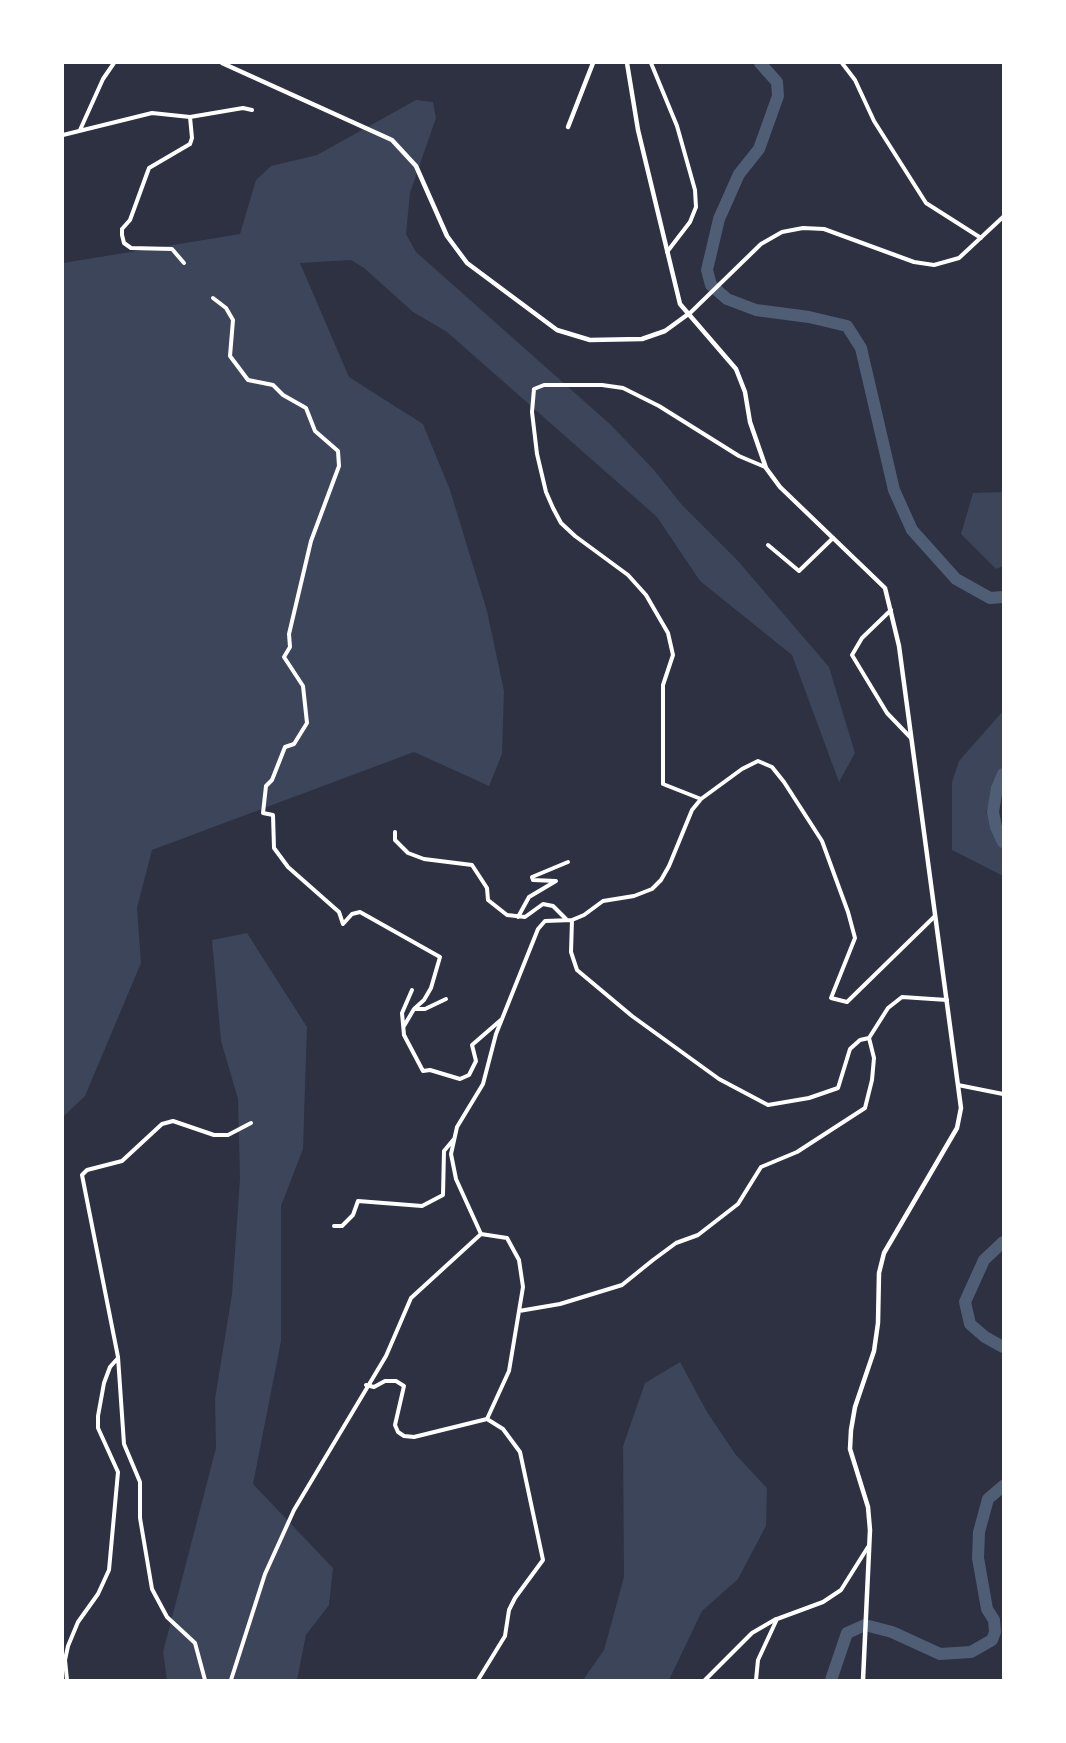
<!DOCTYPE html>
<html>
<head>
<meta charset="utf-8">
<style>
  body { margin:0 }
  #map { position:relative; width:1066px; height:1743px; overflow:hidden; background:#2d3142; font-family:"IBM Plex Sans",sans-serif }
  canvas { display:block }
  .frame { position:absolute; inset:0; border:64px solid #fff; pointer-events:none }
</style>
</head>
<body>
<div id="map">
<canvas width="1066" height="1743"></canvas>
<div class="frame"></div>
</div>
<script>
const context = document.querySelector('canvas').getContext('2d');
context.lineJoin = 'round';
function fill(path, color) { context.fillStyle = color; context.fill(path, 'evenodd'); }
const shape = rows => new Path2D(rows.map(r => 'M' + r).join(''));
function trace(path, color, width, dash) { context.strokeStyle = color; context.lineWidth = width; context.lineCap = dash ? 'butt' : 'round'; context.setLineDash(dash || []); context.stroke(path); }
const green = shape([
  [416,100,433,102,436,118,410,193,406,234,416,252,611,425,654,470,682,505,738,561,829,667,855,753,839,782,792,655,700,581,657,517,447,332,413,312,364,268,351,260,300,263,349,377,423,424,450,490,487,611,504,691,502,754,489,786,414,752,152,850,137,908,141,963,85,1096,63,1117,63,263,240,234,256,180,271,166,317,155],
  [1003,492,1003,566,996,569,961,534,973,493],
  [1003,711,1003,785,986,812,1003,832,1003,876,952,850,952,782,959,761],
  [247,933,307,1027,303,1149,281,1206,281,1341,253,1484,333,1568,329,1605,306,1635,297,1680,167,1680,163,1652,216,1448,215,1399,232,1294,240,1179,238,1099,221,1041,212,940],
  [680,1362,707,1412,736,1455,767,1488,766,1526,738,1579,702,1611,669,1680,583,1680,604,1650,624,1577,623,1446,645,1383]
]);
const river = shape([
  [760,63,777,82,778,96,759,149,739,174,719,219,707,270,711,285,727,299,756,310,809,317,847,326,861,348,894,490,912,530,956,579,990,598,1003,597],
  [1003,774,997,788,993,812,996,827,1003,842],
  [1003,1242,984,1260,965,1302,970,1324,985,1337,1003,1347],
  [831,1680,847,1633,865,1625,892,1632,940,1654,971,1652,992,1640,995,1632,994,1620,987,1609,978,1558,979,1532,988,1499,1003,1486]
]);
const minor = shape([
  [651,63,677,126,695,190,696,207,690,222,667,252],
  [842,63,855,80,874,121,926,203,981,238],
  [80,130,103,79,114,63],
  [63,135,152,113,190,117,243,108,252,110],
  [184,263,172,249,131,248,124,243,122,235,122,229,130,220,149,168,190,144,192,138,190,117],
  [213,298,226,308,233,320,230,356,248,380,273,385,283,395,306,408,315,431,338,451,339,466,311,541,289,634,290,647,284,657,303,686,307,723,294,744,285,747,272,780,266,786,263,813,273,815,274,848,288,867,339,912,343,924,352,914,360,912,440,957,431,988,424,1000,414,1009],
  [688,315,761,244,782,232,803,228,824,229,914,262,934,265,959,258,1003,217],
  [768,545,799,571,833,538],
  [891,610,862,638,852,655,887,713,911,738],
  [701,799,663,784,663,685,673,655,668,633,646,595,628,575,575,536,561,523,553,508,546,492,537,454,532,412,534,389,544,385,602,385,623,388,659,406,739,456,765,467],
  [395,832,395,840,408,853,424,859,472,865,487,888,488,900,507,915,525,917,543,904,553,906,566,919],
  [518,917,529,897,556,881,533,880,532,877,568,862],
  [572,920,571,952,577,970,632,1016,719,1079,768,1105,809,1098,838,1088,850,1049,860,1040,869,1038,888,1008,902,997,947,1000],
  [412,990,402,1013,404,1035,423,1071,430,1070,460,1079,469,1075,476,1061,472,1045,502,1019],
  [404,1026,414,1009,425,1009,446,999],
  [958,1085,1003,1094],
  [334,1226,342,1226,353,1215,358,1201,422,1206,443,1195,444,1151,454,1139],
  [481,1234,456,1179,451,1154,457,1127,483,1084,496,1034,538,929,545,921,572,920,584,915,603,901,634,896,652,889,661,880,669,866,692,810,701,799,742,769,758,761,772,767,784,782,822,841,848,912,855,938,831,998,847,1002,934,917],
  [481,1234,507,1238,519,1260,523,1287,509,1371,487,1419],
  [519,1311,560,1304,622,1285,653,1260,676,1243,698,1235,738,1204,761,1167,797,1152,865,1108,872,1080,874,1058,869,1038],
  [366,1385,374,1387,385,1381,396,1381,404,1386,395,1425,398,1432,404,1436,414,1437,487,1419,503,1429,520,1452,543,1560,515,1598,509,1610,505,1636,478,1680],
  [67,1680,65,1660,68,1646,78,1622,98,1594,109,1570,118,1472,98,1428,98,1416,104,1383,110,1367,118,1358],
  [205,1680,195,1643,167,1617,152,1589,140,1518,140,1482,124,1444,118,1357,82,1175,87,1170,122,1161,162,1124,173,1121,214,1135,228,1135,251,1123],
  [231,1680,265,1574,294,1510,386,1356,411,1298,481,1234],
  [705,1680,752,1633,776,1619],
  [756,1680,758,1660,777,1619,823,1602,841,1590,868,1547]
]);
const tertiary = shape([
  [222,63,392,140,416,166,447,236,467,263,557,330,590,340,642,339,665,331,687,315],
  [627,63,638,130,680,304,736,369,745,392,750,422,766,468,780,487,885,588,899,646,961,1108,957,1128,884,1253,879,1273,878,1323,874,1351,855,1407,851,1430,850,1449,868,1507,870,1530,863,1680],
  [568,127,593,63]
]);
fill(green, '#3c4559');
trace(river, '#4f5d75', 12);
trace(minor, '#fff', 4);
trace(tertiary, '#fff', 4.5);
</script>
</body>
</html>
